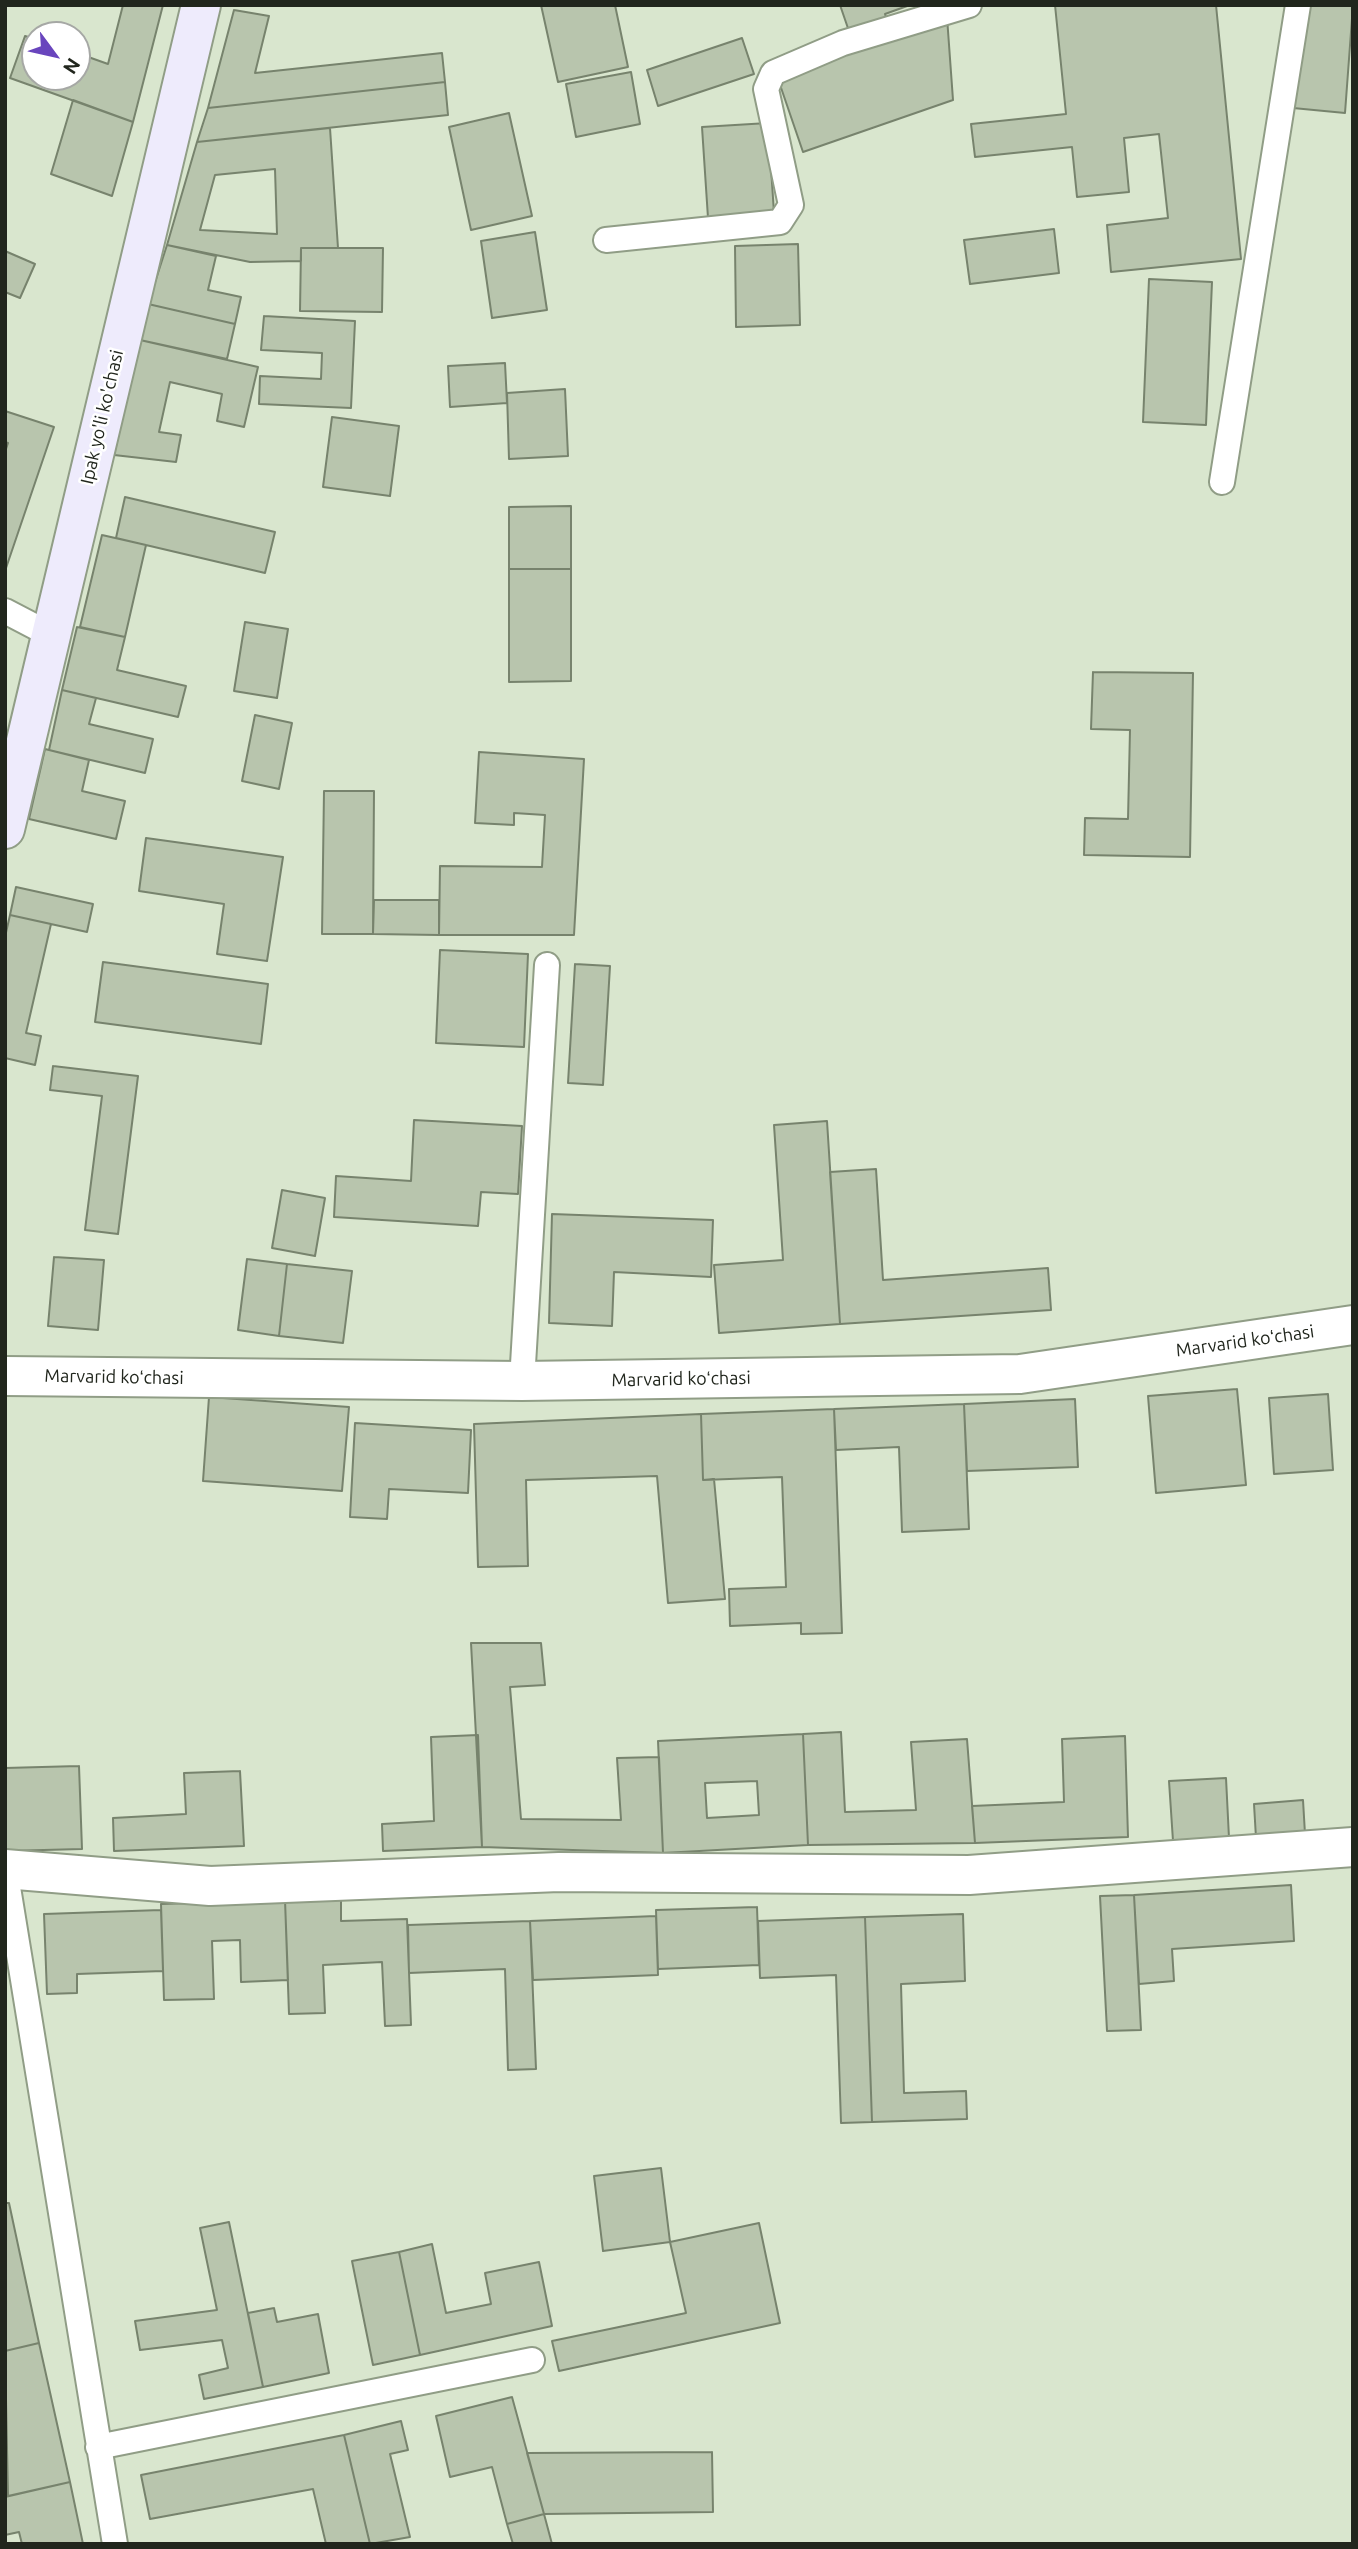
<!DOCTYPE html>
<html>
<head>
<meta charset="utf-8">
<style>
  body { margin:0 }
  #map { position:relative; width:1358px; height:2549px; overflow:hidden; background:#d9e6ce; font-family:Ubuntu,sans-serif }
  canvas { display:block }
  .frame { position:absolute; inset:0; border:7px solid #21261d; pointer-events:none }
  .north { position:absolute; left:21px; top:21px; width:70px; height:70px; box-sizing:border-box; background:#fff; border:2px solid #a6a8a5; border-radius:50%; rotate:123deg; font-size:19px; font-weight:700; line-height:28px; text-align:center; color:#21261d }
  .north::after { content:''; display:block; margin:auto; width:24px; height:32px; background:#6945bd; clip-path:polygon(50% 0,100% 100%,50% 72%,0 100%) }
</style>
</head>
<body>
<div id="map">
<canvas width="1358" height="2549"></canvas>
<div class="frame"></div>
<div class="north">N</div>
</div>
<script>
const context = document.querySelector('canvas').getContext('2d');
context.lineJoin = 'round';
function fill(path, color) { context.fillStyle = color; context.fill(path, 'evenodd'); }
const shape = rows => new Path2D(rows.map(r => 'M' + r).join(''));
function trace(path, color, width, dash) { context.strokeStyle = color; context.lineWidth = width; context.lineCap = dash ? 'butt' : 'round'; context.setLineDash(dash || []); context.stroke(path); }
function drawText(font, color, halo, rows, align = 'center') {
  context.font = font + ' Ubuntu,sans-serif'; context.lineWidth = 5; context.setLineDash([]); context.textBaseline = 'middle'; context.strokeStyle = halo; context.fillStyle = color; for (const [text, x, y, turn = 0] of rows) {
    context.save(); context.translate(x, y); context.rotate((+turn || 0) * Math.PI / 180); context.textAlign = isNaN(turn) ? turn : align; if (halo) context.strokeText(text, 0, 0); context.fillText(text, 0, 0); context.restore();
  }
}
const building = shape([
  [123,5,163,5,133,122,10,78,25,36,35,39,35,77,77,77,77,53,108,64,123,5],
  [541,5,615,5,628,67,558,82,541,5],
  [840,5,910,5,885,14,888,23,851,37,840,5],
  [1055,5,1216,5,1241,259,1111,272,1107,225,1168,218,1159,134,1124,138,1129,192,1077,197,1072,147,975,157,971,124,1066,114,1055,5],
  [1304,5,1353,5,1345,113,1293,108,1304,5],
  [234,10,269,16,255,73,442,53,445,82,208,108,234,10],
  [947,17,953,100,803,152,777,76,947,17],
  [742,38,754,74,658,106,647,70,742,38],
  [631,72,640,124,576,137,566,84,631,72],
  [445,82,448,115,197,142,208,108,445,82],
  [73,100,133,122,112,196,51,174,73,100],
  [509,113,532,216,471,230,449,127,509,113],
  [768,123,774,213,708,218,702,127,768,123],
  [330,128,338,248,301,248,301,261,250,262,167,245,197,142,330,128],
  [275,169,277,234,200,230,215,175,275,169],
  [1054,229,1059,273,970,284,964,240,1054,229],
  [535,232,547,310,492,318,481,241,535,232],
  [798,244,800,325,736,327,735,246,798,244],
  [167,245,216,256,208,290,241,297,235,324,148,304,167,245],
  [301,248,383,248,382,312,300,311,301,248],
  [5,251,35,264,20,298,5,292,5,251],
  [1149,279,1212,282,1206,425,1143,422,1149,279],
  [148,304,235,324,227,359,140,340,148,304],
  [264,316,355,321,351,408,259,404,260,376,321,379,322,353,261,350,264,316],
  [140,340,258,367,244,427,217,421,222,394,170,382,159,432,181,435,176,462,114,455,140,340],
  [505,363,507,403,450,407,448,366,505,363],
  [565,389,568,456,509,459,507,393,565,389],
  [5,411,54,427,5,571,5,452,8,443,5,442,5,411],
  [332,417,399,426,390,496,323,487,332,417],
  [125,497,275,532,265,573,116,538,125,497],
  [571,506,571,569,509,569,509,507,571,506],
  [102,535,146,545,125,637,80,627,102,535],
  [509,569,571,569,571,681,509,682,509,569],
  [245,622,288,629,277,698,234,691,245,622],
  [77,627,125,637,117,670,186,686,178,717,62,690,77,627],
  [1093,672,1193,673,1190,857,1084,855,1085,818,1128,819,1130,730,1091,729,1093,672],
  [62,690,96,698,89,724,153,739,145,773,49,750,62,690],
  [255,715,292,723,279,789,242,781,255,715],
  [45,749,89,760,82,791,125,801,116,839,29,819,45,749],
  [479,752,584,759,574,935,439,935,440,866,542,867,545,815,514,813,514,825,475,823,479,752],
  [324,791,374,791,373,934,322,934,324,791],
  [146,838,283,857,267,961,217,954,224,904,139,891,146,838],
  [16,887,93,904,87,932,10,915,16,887],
  [374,900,439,900,439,935,373,934,374,900],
  [10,915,51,924,26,1033,41,1036,35,1065,5,1058,5,937,10,915],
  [440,950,528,954,524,1047,436,1043,440,950],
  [103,962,268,984,261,1044,95,1022,103,962],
  [575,964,610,966,603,1085,568,1083,575,964],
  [53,1066,138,1076,118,1234,85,1230,102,1096,50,1090,53,1066],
  [414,1120,522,1126,518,1194,481,1192,478,1226,334,1217,336,1176,411,1181,414,1120],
  [827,1121,840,1324,719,1333,714,1265,783,1260,774,1125,827,1121],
  [876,1169,883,1280,1048,1268,1051,1310,840,1324,830,1172,876,1169],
  [282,1190,325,1198,315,1256,272,1248,282,1190],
  [552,1214,713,1220,711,1277,614,1272,612,1326,549,1323,552,1214],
  [54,1257,104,1260,98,1330,48,1326,54,1257],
  [247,1259,287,1264,279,1336,238,1330,247,1259],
  [287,1264,352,1271,343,1343,279,1336,287,1264],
  [1237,1389,1246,1485,1156,1493,1148,1396,1237,1389],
  [1328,1394,1333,1470,1274,1474,1269,1398,1328,1394],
  [209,1397,349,1407,342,1491,203,1481,209,1397],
  [1075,1399,1078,1467,967,1471,964,1404,1075,1399],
  [964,1404,969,1529,902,1532,899,1447,836,1450,834,1409,964,1404],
  [834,1409,842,1633,801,1634,801,1623,730,1626,729,1589,786,1587,782,1477,703,1480,701,1414,834,1409],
  [701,1414,703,1480,714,1479,725,1599,668,1603,657,1476,526,1480,528,1566,478,1567,474,1424,701,1414],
  [355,1423,471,1430,468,1493,389,1489,387,1519,350,1517,355,1423],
  [471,1643,541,1643,545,1685,510,1687,521,1819,621,1820,617,1758,659,1757,663,1853,482,1847,471,1643],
  [841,1732,845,1812,916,1810,911,1742,967,1739,975,1843,808,1845,803,1734,841,1732],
  [803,1734,808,1845,663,1853,658,1741,803,1734],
  [757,1781,759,1815,707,1818,705,1783,757,1781],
  [478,1735,482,1847,383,1851,382,1824,434,1821,431,1737,478,1735],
  [1125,1736,1128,1837,975,1843,972,1806,1064,1802,1062,1739,1125,1736],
  [79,1766,82,1849,5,1851,5,1768,79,1766],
  [240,1771,244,1846,114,1851,113,1818,186,1814,184,1773,240,1771],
  [1226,1778,1229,1838,1173,1841,1169,1781,1226,1778],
  [1303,1800,1305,1834,1256,1838,1254,1804,1303,1800],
  [1291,1885,1294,1941,1172,1949,1174,1981,1139,1984,1134,1895,1291,1885],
  [1134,1895,1141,2030,1107,2031,1100,1896,1134,1895],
  [341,1898,341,1921,407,1919,411,2025,385,2026,382,1962,323,1965,325,2013,289,2014,285,1900,341,1898],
  [285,1900,288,1980,241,1982,240,1940,212,1941,214,1999,164,2000,161,1904,285,1900],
  [757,1907,759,1965,658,1969,656,1910,757,1907],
  [161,1910,163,1971,77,1974,77,1993,47,1994,44,1914,161,1910],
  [963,1914,965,1981,901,1984,904,2093,966,2091,967,2119,872,2122,865,1917,963,1914],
  [656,1916,658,1975,533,1980,530,1921,656,1916],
  [865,1917,872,2122,841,2123,836,1975,760,1978,758,1921,865,1917],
  [530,1921,536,2069,508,2070,505,1969,409,1973,408,1925,530,1921],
  [661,2168,670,2242,603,2251,594,2176,661,2168],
  [5,2203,9,2203,39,2343,5,2351,5,2203],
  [229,2222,263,2387,204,2399,199,2375,228,2368,222,2340,140,2350,135,2321,217,2310,200,2228,229,2222],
  [759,2223,780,2323,559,2371,552,2341,686,2313,670,2242,759,2223],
  [432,2244,446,2313,491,2304,485,2273,539,2262,552,2326,420,2355,399,2252,432,2244],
  [399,2252,420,2355,373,2365,352,2261,399,2252],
  [274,2308,277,2322,318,2314,329,2373,263,2387,248,2313,274,2308],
  [39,2343,70,2482,8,2496,5,2351,39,2343],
  [512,2397,544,2514,507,2524,492,2467,450,2477,436,2416,512,2397],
  [401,2421,408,2450,390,2454,410,2537,370,2544,344,2435,401,2421],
  [344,2435,370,2544,326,2544,313,2489,150,2519,141,2475,344,2435],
  [712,2452,713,2512,544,2514,527,2453,712,2452],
  [70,2482,83,2544,22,2544,19,2532,5,2535,5,2497,70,2482],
  [544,2514,552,2544,513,2544,507,2524,544,2514]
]);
const service = shape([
  [606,240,780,222,791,205,766,89,773,73,843,43,969,5],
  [1222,482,1298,5],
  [5,611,51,635],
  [522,1381,547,965],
  [5,1869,115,2544],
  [98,2447,532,2360]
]);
const minor = shape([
  [5,1376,522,1381,1020,1374,1353,1325],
  [5,1869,210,1886,559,1872,969,1875,1353,1847]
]);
const secondary = shape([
  [5,829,201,5]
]);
const streetNames = [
  ["Ipak yo'li ko'chasi",102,417,-77],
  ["Marvarid koʻchasi",1245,1341,-8],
  ["Marvarid koʻchasi",114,1377,1],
  ["Marvarid koʻchasi",681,1379,-1]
];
fill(building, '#b8c5ad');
trace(building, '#77836d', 2);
trace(service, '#909d86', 28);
trace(minor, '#909d86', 42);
trace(secondary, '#909d86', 42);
trace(service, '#fff', 24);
trace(minor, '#fff', 38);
trace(secondary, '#eeebfc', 38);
drawText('18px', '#21261d', '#fff', streetNames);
</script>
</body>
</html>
